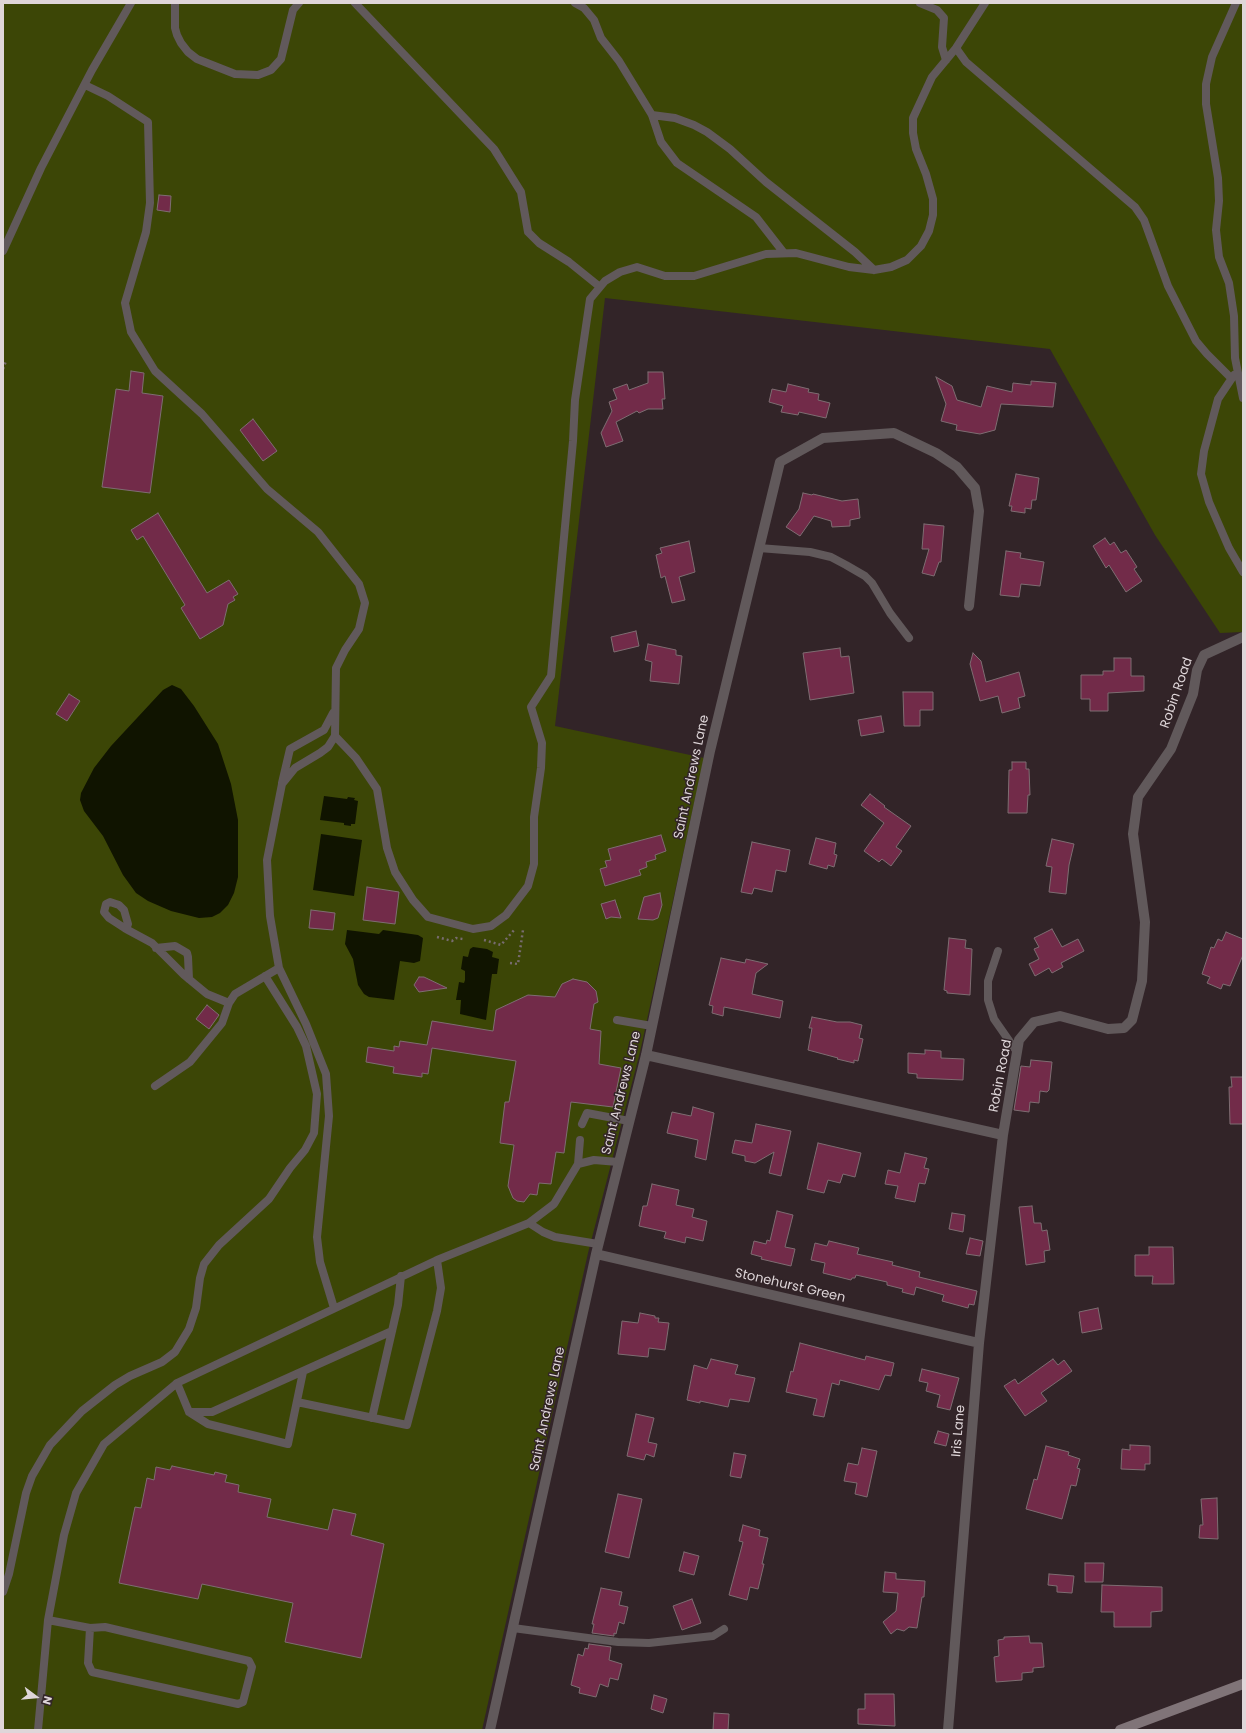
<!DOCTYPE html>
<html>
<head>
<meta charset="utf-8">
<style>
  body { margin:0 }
  #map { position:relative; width:1246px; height:1733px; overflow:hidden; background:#322428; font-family:Poppins,sans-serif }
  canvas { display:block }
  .frame { position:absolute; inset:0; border:4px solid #dfd6d9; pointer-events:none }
  .north { position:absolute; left:16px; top:1677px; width:40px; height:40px; -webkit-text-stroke:3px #322428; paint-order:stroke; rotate:106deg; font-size:11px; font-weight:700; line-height:16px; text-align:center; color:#dfd6d9 }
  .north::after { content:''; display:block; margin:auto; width:14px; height:18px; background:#dfd6d9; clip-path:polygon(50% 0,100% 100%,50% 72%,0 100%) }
</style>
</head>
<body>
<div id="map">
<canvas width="1246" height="1733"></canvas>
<div class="frame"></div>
<div class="north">N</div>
</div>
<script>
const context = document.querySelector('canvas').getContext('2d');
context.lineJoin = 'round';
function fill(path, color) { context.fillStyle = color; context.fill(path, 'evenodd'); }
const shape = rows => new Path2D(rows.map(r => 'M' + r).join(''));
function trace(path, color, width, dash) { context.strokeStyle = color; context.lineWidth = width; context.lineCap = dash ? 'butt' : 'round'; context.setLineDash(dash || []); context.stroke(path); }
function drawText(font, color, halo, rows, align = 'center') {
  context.font = font + ' Poppins,sans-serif'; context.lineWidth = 3; context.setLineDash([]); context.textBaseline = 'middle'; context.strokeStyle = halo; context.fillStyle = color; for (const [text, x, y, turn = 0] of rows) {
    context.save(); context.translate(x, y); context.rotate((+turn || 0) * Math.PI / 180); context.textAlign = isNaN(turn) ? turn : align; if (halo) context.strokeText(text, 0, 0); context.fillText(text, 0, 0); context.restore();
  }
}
const green = shape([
  [3,3,1243,3,1243,632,1220,633,1155,535,1050,349,605,298,555,726,704,758,640,1052,588,1253,482,1730,3,1730]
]);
const water = shape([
  [172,685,181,689,194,706,218,744,231,784,238,820,238,877,234,893,228,905,220,913,212,917,199,918,171,911,148,901,136,893,123,875,103,836,84,811,80,800,81,793,94,768,111,746,163,690],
  [324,796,347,799,348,797,355,798,354,800,358,801,355,824,351,824,351,826,344,825,344,823,320,820],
  [321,834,362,840,354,896,313,890],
  [347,930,379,934,383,930,418,935,423,938,420,961,414,963,400,961,394,1000,369,997,364,994,358,985,353,959,345,944],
  [473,947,487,949,493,952,492,957,499,959,497,974,492,974,486,1020,460,1014,461,1000,456,1000,459,982,464,983,465,980,465,971,461,969,463,956,468,957,470,949]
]);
const building = shape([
  [159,195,171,196,170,212,157,210,159,195],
  [131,371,144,373,142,393,163,396,150,493,102,487,116,389,129,391,131,371],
  [648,372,663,372,665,399,662,399,663,409,648,409,639,413,637,411,616,422,623,441,606,447,601,433,612,411,609,402,617,399,613,389,627,384,629,390,648,383,648,372],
  [936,377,952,386,957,400,981,407,987,386,1012,392,1013,383,1031,385,1031,381,1056,383,1053,407,1001,404,995,430,980,434,956,430,957,425,941,421,946,404,936,377],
  [788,384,809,389,808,392,819,394,818,400,830,403,826,418,799,412,798,415,781,412,783,406,769,402,772,389,786,392,788,384],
  [253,419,277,451,263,461,240,430,253,419],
  [1016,474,1039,478,1036,500,1032,500,1031,509,1025,508,1025,513,1011,511,1012,506,1009,506,1016,474],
  [803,493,812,495,813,494,842,501,858,499,860,518,850,520,850,526,832,527,831,521,814,516,800,536,786,527,799,509,803,493],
  [158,513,207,593,229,580,238,594,233,597,235,600,228,604,223,625,200,639,181,608,185,605,143,536,137,540,131,530,158,513],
  [924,524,944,526,941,562,939,562,934,576,922,573,929,549,922,549,924,524],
  [1105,538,1110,545,1114,542,1121,553,1126,550,1137,567,1134,569,1142,581,1126,592,1109,565,1106,568,1093,546,1105,538],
  [689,541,695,572,679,577,685,600,672,603,665,576,661,578,656,555,662,553,660,548,689,541],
  [1006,551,1021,553,1020,558,1044,562,1040,586,1021,584,1019,597,1000,595,1006,551],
  [636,631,639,646,614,652,611,637,636,631],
  [648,644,676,650,676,655,682,656,679,684,650,681,652,662,645,660,648,644],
  [840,648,841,657,849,656,854,693,810,700,803,653,840,648],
  [973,653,981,661,986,682,1019,672,1025,696,1018,698,1020,708,1002,713,998,696,980,701,970,664,973,653],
  [1114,658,1131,658,1131,676,1144,676,1144,691,1108,693,1108,711,1090,711,1090,699,1081,699,1081,675,1103,675,1103,671,1114,671,1114,658],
  [903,692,933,692,933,710,920,710,920,726,904,726,903,692],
  [69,694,80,701,67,721,56,714,69,694],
  [881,716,884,732,861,736,858,720,881,716],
  [1012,762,1026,762,1026,769,1029,769,1030,795,1028,795,1027,813,1008,813,1009,770,1012,770,1012,762],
  [870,794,885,806,884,807,911,826,896,847,902,851,891,866,882,859,879,862,864,851,884,823,861,805,870,794],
  [661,835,666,851,655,855,656,859,646,862,647,867,639,870,641,875,605,886,600,869,607,867,605,861,611,860,608,849,661,835],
  [816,838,836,843,834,854,837,855,834,867,828,865,827,869,809,864,816,838],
  [1052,839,1074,844,1069,865,1066,894,1049,892,1052,867,1046,866,1052,839],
  [752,842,790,850,786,872,776,870,772,892,754,888,752,894,741,892,752,842],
  [367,887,399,892,395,924,363,920,367,887],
  [660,893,662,905,658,918,653,920,638,919,644,897,660,893],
  [615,900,621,918,611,917,606,919,601,904,615,900],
  [311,910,335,913,333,930,309,928,311,910],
  [1052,929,1062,947,1078,939,1084,951,1061,963,1063,967,1052,973,1049,968,1035,976,1029,964,1039,959,1034,949,1039,947,1034,938,1052,929],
  [1226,932,1243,939,1243,955,1230,986,1223,984,1221,989,1207,983,1210,977,1202,974,1211,947,1214,948,1218,939,1222,941,1226,932],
  [949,938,966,940,965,948,972,949,970,995,947,993,947,991,944,990,949,938],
  [721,958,745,963,746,959,768,964,756,973,752,994,783,1001,780,1018,724,1007,723,1016,712,1013,713,1006,709,1005,721,958],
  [419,977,424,977,447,988,419,992,414,985,419,977],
  [573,979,587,982,596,991,598,1002,594,1004,590,1029,601,1031,599,1064,621,1068,613,1107,571,1102,564,1153,556,1152,551,1184,539,1183,537,1195,530,1194,524,1202,517,1201,513,1198,508,1186,514,1145,500,1143,505,1102,509,1102,516,1061,432,1048,428,1074,422,1073,422,1077,393,1073,394,1067,366,1062,368,1047,394,1051,394,1046,399,1047,400,1041,427,1045,432,1021,493,1031,496,1010,528,995,555,997,562,984,573,979],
  [207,1005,219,1015,209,1029,196,1019,207,1005],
  [812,1017,837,1022,850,1022,862,1025,859,1038,863,1039,858,1061,854,1060,854,1063,837,1059,838,1058,808,1050,812,1028,809,1028,812,1017],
  [925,1050,941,1051,941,1058,964,1059,963,1080,917,1078,917,1074,908,1073,908,1053,925,1054,925,1050],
  [1031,1060,1052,1062,1049,1090,1047,1092,1040,1091,1039,1103,1030,1102,1029,1112,1014,1110,1021,1066,1030,1067,1031,1060],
  [1231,1077,1243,1077,1243,1124,1230,1124,1229,1087,1232,1087,1231,1077],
  [693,1107,714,1113,706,1160,695,1157,698,1140,667,1133,672,1112,691,1116,693,1107],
  [756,1124,791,1131,781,1176,769,1173,774,1152,755,1163,745,1161,745,1156,732,1153,735,1140,752,1143,756,1124],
  [818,1143,861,1153,855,1177,843,1174,840,1183,828,1180,824,1193,807,1189,818,1143],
  [905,1153,927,1158,924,1168,929,1169,925,1184,919,1183,915,1202,895,1198,898,1186,885,1184,888,1170,900,1173,905,1153],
  [652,1184,679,1190,676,1205,694,1209,692,1217,707,1221,703,1241,686,1237,685,1243,664,1238,666,1232,639,1226,643,1206,647,1206,652,1184],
  [1032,1206,1034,1223,1041,1223,1042,1231,1047,1230,1050,1250,1044,1251,1045,1262,1026,1265,1019,1207,1032,1206],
  [777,1211,793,1215,785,1247,795,1249,791,1266,761,1259,762,1257,751,1254,754,1241,766,1244,767,1240,770,1241,777,1211],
  [952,1213,965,1215,963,1232,949,1229,952,1213],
  [970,1238,983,1241,980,1256,966,1254,970,1238],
  [829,1241,859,1248,857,1254,893,1262,892,1265,920,1272,919,1277,977,1291,974,1305,969,1304,968,1308,942,1301,944,1295,916,1287,914,1295,902,1292,903,1289,887,1285,887,1282,856,1275,855,1278,852,1278,851,1280,823,1273,825,1263,811,1260,815,1243,827,1246,829,1241],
  [1149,1247,1173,1247,1174,1284,1152,1284,1153,1276,1135,1276,1135,1255,1149,1255,1149,1247],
  [1098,1308,1102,1329,1082,1333,1079,1312,1098,1308],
  [640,1313,655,1316,655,1318,659,1318,658,1322,669,1323,665,1350,649,1348,648,1357,618,1354,622,1321,638,1323,640,1313],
  [800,1343,865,1360,866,1356,894,1363,891,1376,885,1375,879,1390,840,1380,839,1385,832,1383,824,1417,813,1415,817,1399,786,1392,791,1371,793,1372,800,1343],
  [711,1359,738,1365,735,1374,755,1378,749,1402,730,1399,728,1407,700,1401,700,1403,687,1400,694,1365,707,1369,711,1359],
  [1053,1359,1058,1365,1064,1360,1072,1371,1041,1393,1047,1401,1025,1416,1004,1386,1015,1379,1018,1384,1053,1359],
  [922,1369,959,1378,950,1410,937,1407,940,1395,926,1391,928,1383,919,1381,922,1369],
  [636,1414,654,1418,648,1442,657,1444,654,1457,646,1454,644,1460,627,1456,636,1414],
  [938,1431,949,1434,946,1446,934,1443,938,1431],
  [1130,1445,1150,1446,1150,1464,1145,1464,1145,1470,1121,1469,1122,1449,1130,1450,1130,1445],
  [1046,1446,1069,1452,1068,1455,1080,1459,1077,1468,1080,1469,1076,1486,1071,1485,1062,1519,1026,1509,1034,1479,1037,1480,1046,1446],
  [862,1448,877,1451,867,1497,855,1494,857,1483,844,1481,848,1463,858,1465,862,1448],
  [734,1453,746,1455,741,1478,730,1476,734,1453],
  [172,1466,214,1475,215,1472,227,1475,225,1482,239,1485,238,1492,271,1499,267,1517,328,1530,333,1509,356,1514,351,1535,384,1544,361,1658,285,1642,293,1603,202,1584,198,1599,119,1583,135,1507,141,1508,147,1478,154,1480,156,1467,170,1470,172,1466],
  [618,1494,642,1499,629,1558,605,1552,618,1494],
  [1217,1498,1218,1539,1199,1538,1200,1525,1203,1525,1201,1499,1217,1498],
  [743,1525,760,1530,759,1536,768,1538,762,1564,764,1564,758,1589,750,1587,747,1600,729,1595,743,1542,739,1541,743,1525],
  [684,1552,699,1556,694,1575,679,1571,684,1552],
  [1085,1563,1104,1563,1103,1582,1085,1582,1085,1563],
  [885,1572,896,1573,896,1579,925,1581,924,1597,922,1597,917,1628,909,1627,904,1631,897,1629,891,1634,883,1622,896,1611,898,1593,883,1592,885,1572],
  [1049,1574,1074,1576,1072,1593,1057,1592,1057,1586,1048,1585,1049,1574],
  [1102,1585,1162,1587,1162,1611,1151,1612,1151,1627,1114,1627,1114,1612,1101,1612,1102,1585],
  [601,1588,622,1592,619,1605,628,1607,624,1624,619,1622,616,1634,614,1633,614,1636,592,1633,594,1624,592,1624,601,1588],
  [692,1599,701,1623,682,1630,673,1606,692,1599],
  [1029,1636,1030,1643,1042,1643,1044,1667,1033,1668,1033,1672,1022,1673,1022,1680,996,1682,994,1657,999,1656,998,1640,1004,1639,1004,1637,1029,1636],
  [589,1644,611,1647,609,1660,622,1664,618,1680,610,1678,608,1687,600,1684,596,1697,579,1693,580,1688,571,1685,578,1654,583,1656,585,1648,588,1649,589,1644],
  [865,1694,894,1694,895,1726,858,1724,858,1709,865,1709,865,1694],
  [654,1695,667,1699,663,1713,651,1709,654,1695],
  [714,1713,729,1714,728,1730,713,1730,714,1713]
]);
const path = shape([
  [3,369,6,361],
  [437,937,452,941,456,938,463,939],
  [484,940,501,945,515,929],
  [510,963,518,964,523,930]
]);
const service = shape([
  [175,3,175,28,177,35,181,43,188,52,197,59,235,74,258,75,271,70,281,59,293,10,299,3],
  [355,3,494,149,521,192,528,232,539,243,569,262,600,287],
  [575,3,584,8,594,20,601,38,619,61,652,115,661,142,677,163,756,217,784,253],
  [920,3,937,10,944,18,942,47,946,60],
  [1236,3,1212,57,1206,84,1206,104,1218,178,1219,201,1216,230,1219,257,1229,283,1234,316,1235,358,1243,398],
  [956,48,966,62,1135,207,1144,220,1168,286,1196,341,1207,354,1231,378],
  [85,85,108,96,148,122,150,203,146,232,125,303,131,332,155,371,202,414,267,489,318,532,359,584,365,603,359,629,345,650,336,668,335,736,328,747,320,753,295,768,282,784,267,860,270,916,279,968,306,1024,326,1074,329,1116,317,1237,320,1262,334,1308],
  [652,115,675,118,694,125,707,132,730,149,766,182,855,252,874,270],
  [3,251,41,168,92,70,131,3],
  [1234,375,1218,399,1204,451,1201,474,1209,502,1229,548,1243,572],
  [759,548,810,552,831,557,846,565,865,576,872,583,890,613,909,638],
  [335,736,356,758,377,789,387,848,395,872,413,900,428,917,473,929,491,926,506,915,528,886,534,864,534,817,541,768,542,743,531,707,551,676,573,441,575,400,590,299,605,281,620,272,637,267,665,276,694,276,766,254,796,253,849,267,874,270,891,267,907,260,921,246,929,231,933,215,933,199,926,174,916,149,913,133,913,118,932,77,956,48,985,3],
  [282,783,290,749,324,730,333,713],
  [126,929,128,924,124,910,119,905,110,902,106,904,104,912,109,918,126,929,152,943,184,975,207,994,229,1003],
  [156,948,175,946,187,953,188,957,189,979],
  [998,951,988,981,988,1000,994,1019,1017,1052],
  [617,1020,652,1026],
  [155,1086,190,1062,222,1023,229,1003,235,994,279,968],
  [582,1124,587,1113,629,1121],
  [578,1164,580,1140],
  [529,1223,543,1232,555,1237,598,1244],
  [177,1383,189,1412,208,1424,288,1444,303,1372],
  [297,1402,407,1425,437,1311,441,1288,437,1260],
  [189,1412,212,1412,392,1331],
  [372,1418,398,1305,401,1276],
  [3,1592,9,1574,26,1493,32,1476,50,1445,82,1411,115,1385,130,1376,162,1362,175,1352,189,1329,196,1308,200,1278,204,1264,219,1245,269,1199,290,1168,305,1150,314,1133,317,1094,306,1046,297,1027,265,976],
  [48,1620,90,1628,88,1663,92,1672,238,1704,243,1702,252,1667,249,1661,105,1627,90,1628],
  [513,1628,618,1642,649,1643,713,1636,724,1629],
  [38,1730,48,1620,64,1535,76,1493,104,1444,177,1383,437,1260,529,1223,554,1204,578,1164,594,1160,618,1162]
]);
const minor = shape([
  [646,1055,1003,1135],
  [596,1254,979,1343],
  [490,1730,596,1254,646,1055,710,751,780,462,823,438,894,433,936,453,957,467,975,488,979,511,969,606],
  [948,1730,979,1343,1003,1135,1019,1040,1034,1022,1060,1016,1108,1029,1124,1028,1132,1020,1142,981,1145,922,1133,834,1138,797,1171,749,1193,694,1197,670,1204,655,1243,637]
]);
const secondary = shape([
  [1120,1730,1243,1684]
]);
const streetNames = [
  ["Robin Road",1177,693,-71],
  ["Saint Andrews Lane",692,777,-78],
  ["Robin Road",1001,1076,-79],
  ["Saint Andrews Lane",622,1093,-76],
  ["Stonehurst Green",790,1286,13],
  ["Saint Andrews Lane",548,1409,-78],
  ["Iris Lane",959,1431,-85]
];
fill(green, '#3c4606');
fill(water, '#101400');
fill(building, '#722b49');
trace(building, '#7e6d72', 1);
trace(path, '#786c70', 2.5, [2, 3]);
trace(service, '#61595b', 8);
trace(minor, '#61595b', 10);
trace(secondary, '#807478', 10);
drawText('13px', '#dfd6d9', '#322428', streetNames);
</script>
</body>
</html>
